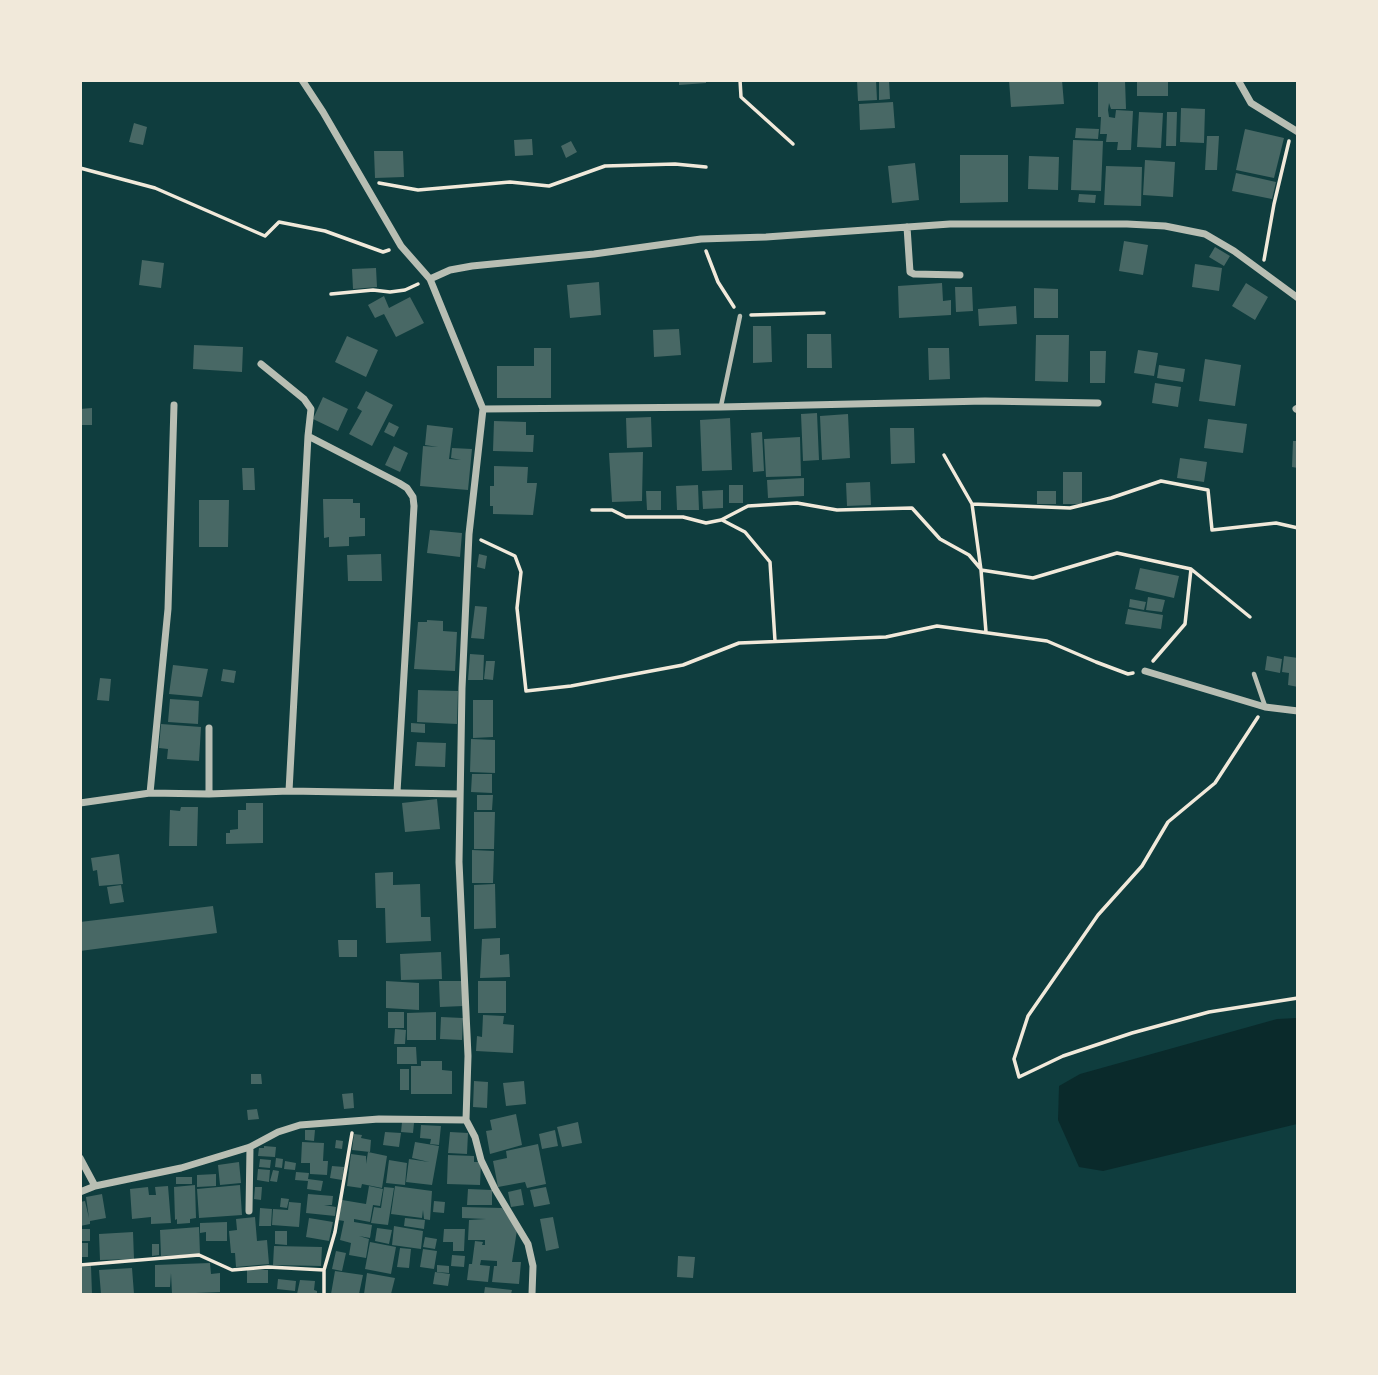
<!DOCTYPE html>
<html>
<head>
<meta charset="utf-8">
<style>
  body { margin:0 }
  #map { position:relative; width:1378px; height:1375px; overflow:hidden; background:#0f3d3e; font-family:"DejaVu Sans",sans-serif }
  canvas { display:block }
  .frame { position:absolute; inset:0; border:82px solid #f1e9da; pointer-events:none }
</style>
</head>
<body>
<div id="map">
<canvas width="1378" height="1375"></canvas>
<div class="frame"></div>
</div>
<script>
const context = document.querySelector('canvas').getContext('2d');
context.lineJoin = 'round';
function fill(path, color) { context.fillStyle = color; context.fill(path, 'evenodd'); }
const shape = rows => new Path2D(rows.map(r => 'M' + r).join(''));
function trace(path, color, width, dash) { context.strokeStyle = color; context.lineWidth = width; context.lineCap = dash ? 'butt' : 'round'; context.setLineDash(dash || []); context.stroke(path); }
const water = shape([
  [1297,1018,1297,1124,1103,1171,1079,1167,1058,1120,1059,1086,1080,1074,1277,1019]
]);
const building = shape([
  [679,80,706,80,706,83,679,85],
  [857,80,876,80,877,100,858,101],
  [879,80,889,80,890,99,879,100],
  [1009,80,1062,80,1064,104,1011,107],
  [1098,80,1125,80,1126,109,1111,109,1109,103,1108,110,1109,117,1115,118,1116,110,1133,111,1131,150,1117,150,1118,142,1106,142,1107,134,1100,134,1101,117,1098,117],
  [1137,80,1168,80,1168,96,1137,96],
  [893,102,895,128,860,130,859,104],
  [1181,108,1205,109,1204,143,1180,142],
  [1139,112,1163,113,1161,148,1137,147],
  [1167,112,1177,112,1176,146,1166,146],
  [134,123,147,127,143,145,129,142],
  [1076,128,1099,129,1098,139,1075,138],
  [1245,129,1284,138,1274,178,1236,170],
  [1207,136,1219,136,1217,170,1205,170],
  [532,139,533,155,515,156,514,140],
  [1073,140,1103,141,1101,191,1071,190],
  [571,141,577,152,566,158,561,146],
  [374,151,403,151,404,177,375,178],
  [960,155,1008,155,1008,202,960,203],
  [1029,156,1059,157,1058,190,1028,189],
  [1145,160,1175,162,1173,197,1143,195],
  [915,163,919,200,892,203,888,166],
  [1106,166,1142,167,1141,206,1104,205],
  [1236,173,1276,182,1272,199,1232,191],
  [1079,194,1096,195,1095,203,1078,202],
  [1124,241,1148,245,1143,275,1119,271],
  [1215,247,1230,256,1224,266,1209,257],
  [142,260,164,263,161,288,139,285],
  [1195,264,1222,268,1219,291,1192,287],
  [376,268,377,287,353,289,352,269],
  [599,282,601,315,570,318,567,285],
  [942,283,943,301,951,300,951,315,899,318,898,286],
  [1246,283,1268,297,1255,320,1232,306],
  [955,287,972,287,973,311,956,312],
  [1034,288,1058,289,1058,318,1034,318],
  [384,296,389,308,410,297,424,323,396,337,384,314,375,318,368,305],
  [1016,306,1017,324,979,326,978,309],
  [753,326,771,326,772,362,753,363],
  [679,329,681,355,654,357,653,330],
  [807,334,831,334,832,368,807,368],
  [1036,335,1069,335,1068,382,1035,381],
  [347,336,378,350,366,377,335,362],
  [194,345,243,347,242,372,193,369],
  [534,348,551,348,551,398,497,398,497,366,534,366],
  [928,348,949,348,950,379,929,380],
  [1138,350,1158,353,1154,376,1134,373],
  [1090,351,1106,351,1105,383,1090,383],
  [1205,359,1241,365,1235,406,1199,401],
  [1159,365,1185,369,1183,382,1157,378],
  [1155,383,1181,387,1178,407,1152,403],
  [366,391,393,405,372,446,349,434,362,411,357,408],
  [323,397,348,409,338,431,313,419],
  [92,408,92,425,80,425,80,409],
  [817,413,819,460,803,461,801,414],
  [848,414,850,458,822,460,820,416],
  [651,417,652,447,627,448,626,418],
  [730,418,732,470,702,471,700,420],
  [1208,419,1247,424,1243,453,1204,448],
  [494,421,526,422,526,435,534,435,533,452,493,451],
  [389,422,399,427,394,437,384,432],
  [427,425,453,428,449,459,461,460,451,458,452,448,472,449,468,490,420,486,423,446,438,447,425,445],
  [890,428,914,428,915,463,891,464],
  [762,432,764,471,753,472,751,433],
  [800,437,801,476,766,477,764,439],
  [1293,441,1298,441,1298,468,1292,467],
  [394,446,408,453,400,472,385,465],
  [643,452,642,501,612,502,609,453],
  [1180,458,1207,462,1204,482,1177,478],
  [494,466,528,467,527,483,537,483,533,515,493,514,493,506,490,506,490,486,494,486],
  [242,468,254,468,255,490,243,490],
  [1063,472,1082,472,1082,504,1063,504],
  [804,478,804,496,768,498,767,480],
  [870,482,871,505,847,506,846,483],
  [698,485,699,510,677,510,676,486],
  [729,485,743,485,743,503,729,503],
  [723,490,723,508,703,509,702,491],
  [646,491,661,491,661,510,647,510],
  [1037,491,1056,491,1056,504,1037,504],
  [323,499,353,499,353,503,360,503,360,518,365,518,365,536,349,537,349,546,329,547,329,537,324,538],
  [199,500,229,500,228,547,199,547],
  [430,530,462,533,460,557,427,553],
  [381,554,382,581,348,581,347,555],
  [479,554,487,556,485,569,477,567],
  [1140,568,1179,576,1174,598,1135,589],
  [1148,597,1165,600,1162,612,1146,610],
  [1130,599,1146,602,1144,610,1129,607],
  [475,606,487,607,484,639,471,638],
  [1128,609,1163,615,1161,629,1125,624],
  [427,620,443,621,443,631,457,632,455,671,414,669,418,622,427,622],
  [470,654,484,655,483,680,468,680],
  [1267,656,1282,659,1280,673,1265,670],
  [1284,656,1298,658,1298,687,1288,685,1289,673,1282,672],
  [486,661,495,661,493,680,484,679],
  [173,665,208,669,202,697,169,694],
  [223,669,236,671,234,683,221,681],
  [100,678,111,679,109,701,97,700],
  [418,690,458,691,457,724,417,722],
  [170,699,199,701,198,724,168,722],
  [473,700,493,700,493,737,473,738],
  [411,723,425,724,425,733,411,732],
  [161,724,201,727,199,761,167,759,168,749,159,748],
  [471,739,495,740,495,773,470,772],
  [417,742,446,743,445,767,415,766],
  [472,774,492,774,492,793,471,792],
  [477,795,493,795,492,810,477,810],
  [437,799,440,829,405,832,402,803],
  [246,803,263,803,263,843,226,844,226,833,230,833,230,830,238,829,238,810,246,810],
  [181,807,198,807,197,846,169,846,170,810,180,811],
  [474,812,495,812,494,849,474,849],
  [472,850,494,851,493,883,472,883],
  [119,854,123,884,99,886,97,870,93,871,91,858],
  [393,872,393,885,420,884,421,917,430,917,431,941,386,943,385,908,376,908,375,873],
  [495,884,496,928,474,929,474,885],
  [121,885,124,902,110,904,107,887],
  [213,906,217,933,80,951,80,922],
  [500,938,500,955,509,954,510,977,480,978,482,939],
  [338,940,357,940,357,957,339,957],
  [441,952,442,979,401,980,400,954],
  [386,981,419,983,419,1010,386,1008],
  [439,981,464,981,464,1006,440,1007],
  [478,981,506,981,506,1013,478,1013],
  [388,1012,404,1012,404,1028,388,1028],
  [436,1012,436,1040,407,1040,407,1013],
  [483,1015,504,1016,503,1024,514,1025,513,1053,476,1051,477,1036,482,1037],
  [441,1017,463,1018,462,1040,440,1039],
  [395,1029,406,1030,405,1044,394,1044],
  [397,1047,416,1047,417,1064,397,1064],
  [421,1061,442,1061,442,1070,452,1071,452,1094,411,1094,411,1066,421,1066],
  [400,1069,409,1069,409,1090,400,1090],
  [251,1074,261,1074,262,1084,251,1084],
  [474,1081,488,1082,487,1108,473,1107],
  [524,1081,526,1104,506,1106,503,1083],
  [353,1093,354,1108,344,1109,342,1094],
  [257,1109,259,1119,248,1120,247,1110],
  [516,1114,522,1145,490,1154,486,1131,492,1130,490,1120],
  [402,1122,414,1123,413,1133,401,1132],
  [578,1122,582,1143,562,1147,557,1127],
  [421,1125,441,1126,439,1145,430,1144,431,1139,420,1138],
  [305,1130,315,1130,314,1141,305,1140],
  [555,1130,558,1146,542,1149,539,1134],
  [385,1132,401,1133,399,1147,383,1145],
  [450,1132,468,1133,467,1154,448,1153],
  [354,1134,362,1135,361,1138,371,1140,370,1152,352,1150],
  [336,1140,343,1141,342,1149,335,1148],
  [302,1142,324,1143,323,1161,328,1161,327,1175,310,1174,310,1163,301,1163],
  [415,1142,439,1146,432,1185,406,1182,409,1159,429,1162,412,1158],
  [538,1144,546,1184,527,1188,525,1182,498,1187,493,1161,507,1158,506,1151],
  [264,1146,276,1147,275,1157,258,1156,259,1148,264,1148],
  [368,1152,387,1156,382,1188,362,1184,361,1188,347,1186,351,1154,366,1156,366,1164],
  [448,1155,474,1156,474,1162,481,1162,480,1185,447,1184],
  [276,1158,283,1159,282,1168,275,1167],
  [260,1159,271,1160,270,1168,259,1167],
  [389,1160,407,1163,405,1185,386,1183],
  [285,1161,296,1163,295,1170,284,1169],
  [239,1162,241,1183,220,1185,218,1165],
  [332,1166,344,1167,342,1180,330,1178],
  [258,1169,270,1170,269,1182,257,1180],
  [273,1170,279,1171,277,1182,270,1181],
  [296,1172,309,1173,308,1179,323,1181,321,1191,307,1189,308,1181,295,1180],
  [216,1174,216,1186,197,1187,197,1175],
  [176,1177,192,1177,192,1184,176,1184],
  [195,1185,196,1218,190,1219,190,1223,177,1224,177,1219,175,1220,174,1187],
  [240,1185,242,1215,199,1218,197,1189],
  [168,1186,171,1223,151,1224,151,1217,132,1219,130,1189,148,1187,149,1195,156,1195,155,1187],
  [369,1186,383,1189,380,1206,373,1205,370,1222,354,1219,354,1222,372,1225,370,1238,359,1236,369,1239,366,1258,349,1255,351,1243,340,1240,344,1221,338,1220,342,1200,366,1204],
  [395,1186,432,1191,430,1220,424,1219,423,1210,422,1218,391,1214],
  [255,1187,262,1187,261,1200,254,1199],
  [384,1187,394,1188,388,1225,371,1223,374,1207,381,1208],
  [546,1187,550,1204,534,1207,530,1190],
  [468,1189,492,1190,492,1205,467,1205],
  [521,1189,524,1205,511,1207,508,1192],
  [102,1194,106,1218,90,1221,90,1224,80,1226,80,1202,85,1201,89,1218,86,1197],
  [308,1194,333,1196,332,1205,324,1205,336,1207,335,1216,306,1213],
  [281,1198,289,1199,287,1208,280,1207],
  [434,1201,445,1202,444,1213,433,1212],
  [289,1202,301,1203,299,1227,272,1225,273,1209,288,1210],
  [462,1207,502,1208,517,1230,512,1262,521,1262,519,1284,492,1282,494,1266,497,1266,497,1261,481,1260,480,1265,490,1266,488,1282,467,1280,469,1264,472,1264,475,1241,483,1242,482,1245,485,1245,485,1240,468,1240,469,1220,486,1219,462,1218],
  [260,1208,272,1209,271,1226,259,1226],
  [255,1217,257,1241,267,1240,269,1264,236,1267,235,1253,231,1253,229,1231,237,1230,236,1219],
  [553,1217,559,1248,546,1251,540,1219],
  [309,1218,333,1222,329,1241,306,1237],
  [405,1218,425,1220,424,1229,404,1226],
  [227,1222,227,1241,206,1241,206,1232,200,1233,200,1223],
  [394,1226,423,1231,421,1249,392,1245],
  [199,1227,200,1254,161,1256,160,1230],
  [377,1228,392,1230,389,1244,375,1241],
  [80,1229,90,1229,90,1241,80,1241],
  [444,1229,465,1229,464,1251,453,1251,453,1242,443,1242],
  [275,1231,287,1231,287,1245,275,1244],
  [133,1232,134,1259,100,1260,99,1234],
  [425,1237,437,1239,435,1249,423,1247],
  [370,1242,396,1247,391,1274,365,1269],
  [80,1243,88,1243,88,1257,80,1257],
  [152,1244,159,1244,159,1255,152,1256],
  [274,1246,322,1247,321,1266,273,1265],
  [400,1248,411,1249,409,1268,397,1267],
  [423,1249,437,1251,434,1269,420,1267],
  [336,1251,346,1253,342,1271,332,1269],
  [452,1255,465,1256,464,1267,451,1266],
  [678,1256,695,1257,693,1278,677,1277],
  [210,1263,211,1274,220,1273,220,1292,172,1294,171,1273,170,1287,155,1287,155,1265],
  [437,1265,449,1266,449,1273,437,1272],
  [91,1266,92,1294,80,1294,80,1267],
  [132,1268,134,1294,101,1294,99,1270],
  [247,1270,268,1270,268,1283,247,1283],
  [335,1271,363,1275,359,1294,331,1294],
  [435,1272,450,1274,448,1286,433,1284],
  [367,1273,395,1278,391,1294,364,1294],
  [278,1279,296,1281,295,1291,277,1289],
  [300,1280,315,1281,314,1290,317,1291,317,1294,297,1294],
  [485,1287,512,1290,511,1294,484,1294]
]);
const path = shape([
  [740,80,741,97,793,144],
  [80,168,155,188,265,236,279,222,325,231,383,252,389,250],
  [379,183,418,190,510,182,549,186,605,166,675,164,706,167],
  [706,251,718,282,734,307],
  [1264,260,1274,204,1289,141],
  [331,294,373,290,390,292,405,290,418,284],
  [751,315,824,313],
  [944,455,972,504],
  [592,510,612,510,626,517,683,517,706,523,721,520,748,506,797,503,837,510,912,508,940,539,969,555,980,568],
  [722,520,745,532,770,562,775,641],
  [481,540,515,556,521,572,517,608,526,691,571,686,683,665,739,643,886,637,937,626,1047,641,1096,662,1128,674,1133,673],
  [981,570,972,504,1070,508,1111,498,1161,481,1208,490,1212,530,1276,523,1298,528],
  [986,632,981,570,1033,578,1117,553,1191,569],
  [1153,661,1185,624,1191,569,1250,617],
  [1258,717,1215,783,1168,822,1142,866,1098,915,1028,1016,1014,1059,1019,1077,1063,1056,1132,1033,1209,1012,1298,998],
  [80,1265,199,1255,232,1270,268,1267,324,1270,335,1232,352,1133],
  [324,1294,324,1270]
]);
const service = shape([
  [721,406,740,316],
  [1254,674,1265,706]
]);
const minor = shape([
  [302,80,323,112,401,246,430,279,483,409,469,534,462,688,459,862,468,1056,466,1120,475,1137,481,1160,495,1189,528,1244,533,1266,532,1294],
  [1238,80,1251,103,1298,132],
  [907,227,910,272,914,274,960,275],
  [430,279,450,270,472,266,594,254,701,239,766,237,950,224,1127,224,1165,226,1205,234,1234,251,1298,298],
  [261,364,304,399,311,409,308,436,399,483,407,488,413,497,414,506,397,792],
  [483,409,721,407,985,401,1098,403],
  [1296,409,1298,408],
  [1145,671,1265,707,1298,711],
  [209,728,209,794],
  [289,791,308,436],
  [150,793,168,609,174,405],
  [80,803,150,793,209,794,289,791,460,794],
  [80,1158,95,1186],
  [80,1192,95,1186,181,1168,250,1147,278,1132,300,1125,379,1119,466,1120],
  [249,1211,250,1147]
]);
fill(water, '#0a2a2b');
fill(building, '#486865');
trace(path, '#f1e9da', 3.5);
trace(service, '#b8beb3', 4.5);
trace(minor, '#b8beb3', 7);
</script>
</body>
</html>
